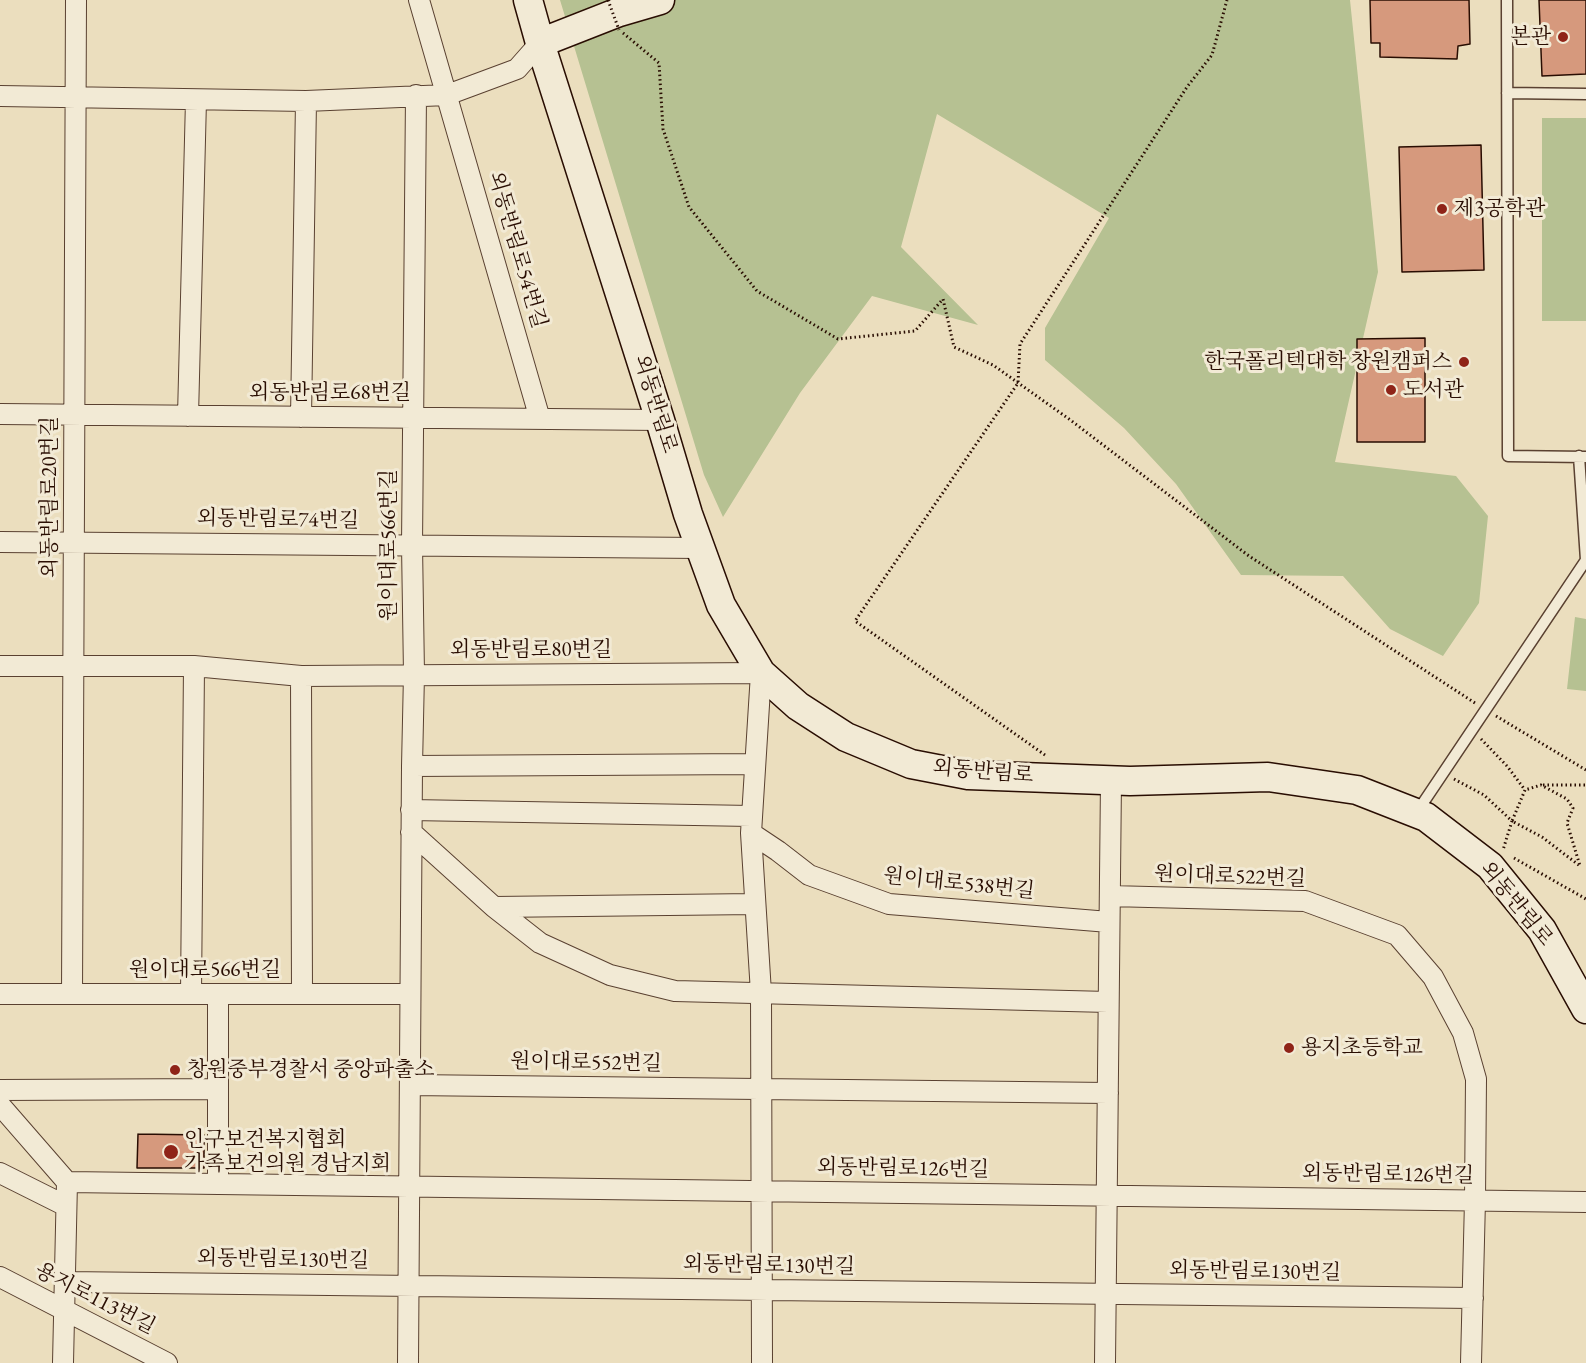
<!DOCTYPE html>
<html>
<head>
<meta charset="utf-8">
<style>
  body { margin:0 }
  canvas { display:block; background:#ebdebe }
</style>
</head>
<body>
<canvas width="1586" height="1363"></canvas>
<script>
const context = document.querySelector('canvas').getContext('2d');
context.lineJoin = 'round';
function fill(path, color) { context.fillStyle = color; context.fill(path, 'evenodd'); }
const shape = rows => new Path2D(rows.map(r => 'M' + r).join(''));
function trace(path, color, width, dash) { context.strokeStyle = color; context.lineWidth = width; context.lineCap = dash ? 'butt' : 'round'; context.setLineDash(dash || []); context.stroke(path); }
function drawText(font, color, halo, rows, align = 'center') {
  context.font = font + ' "EB Garamond","Noto Serif KR",serif'; context.lineWidth = 6; context.setLineDash([]); context.textBaseline = 'middle'; context.strokeStyle = halo; context.fillStyle = color; for (const [text, x, y, turn = 0] of rows) {
    context.save(); context.translate(x, y); context.rotate((+turn || 0) * Math.PI / 180); context.textAlign = isNaN(turn) ? turn : align; if (halo) context.strokeText(text, 0, 0); context.fillText(text, 0, 0); context.restore();
  }
}
const green = shape([
  [560,0,1350,0,1378,272,1335,462,1456,476,1488,516,1479,603,1443,656,1390,629,1343,576,1241,575,1176,484,1124,428,1045,360,1045,328,1109,218,937,114,901,247,978,325,872,296,800,393,723,517,704,475],
  [1542,118,1586,118,1586,321,1542,321],
  [1575,617,1586,619,1586,691,1567,689]
]);
const building = shape([
  [1370,0,1469,0,1470,44,1458,46,1457,59,1380,57,1380,43,1371,43,1370,0],
  [1539,0,1586,0,1586,74,1542,76,1539,0],
  [1481,145,1484,270,1402,272,1399,147,1481,145],
  [1425,338,1425,442,1357,442,1357,339,1425,338],
  [138,1134,204,1135,204,1168,137,1168,138,1134]
]);
const path = shape([
  [623,33,659,63,663,129,689,207,757,291,838,339,915,331,943,299,954,347,993,365,1069,419,1249,556,1475,703],
  [1496,716,1586,770],
  [1481,739,1507,766,1525,790,1512,821,1542,837,1580,866,1567,823,1573,808,1567,799,1541,785,1525,790],
  [1045,755,855,621,1018,383,1020,344,1187,87,1212,55,1227,0],
  [1454,779,1484,795,1512,821,1503,850],
  [1543,785,1586,785],
  [1514,858,1586,899]
]);
const lane = shape([
  [1507,0,1508,456,1586,457],
  [1507,93,1586,94],
  [1423,803,1586,560,1579,456]
]);
const street = shape([
  [419,0,540,419],
  [0,96,306,101,447,95,517,69,540,43],
  [0,414,660,420],
  [188,416,196,100],
  [301,417,306,101],
  [0,542,700,548],
  [0,666,194,666,301,676,761,673,751,833,761,993,762,1363],
  [301,676,302,994],
  [412,766,755,764],
  [411,810,751,816],
  [411,832,494,907,540,943,610,975,675,991,1108,1002],
  [751,833,778,851,809,875,889,904,1109,922],
  [1110,896,1305,901,1397,935,1433,977,1463,1033,1476,1079,1475,1200,1471,1363],
  [494,907,755,904],
  [0,994,410,994],
  [72,994,76,0],
  [191,994,194,666],
  [218,994,218,1184],
  [410,1085,1108,1093],
  [0,1090,218,1089],
  [0,1105,67,1182,63,1363],
  [0,1173,66,1206],
  [67,1182,1586,1202],
  [0,1277,167,1363],
  [65,1282,1473,1298],
  [408,1363,412,766,414,674,412,545,416,95],
  [1105,1363,1111,780]
]);
const secondary = shape([
  [528,0,540,43,660,420,688,514,721,605,761,673,798,706,846,737,911,764,968,775,1130,781,1268,777,1357,790,1426,817,1490,866,1542,930,1586,1009],
  [540,43,619,12,660,0]
]);
const pathBridge = shape([
  [608,0,619,30]
]);
const markers = [
  [1563,37,6,"#8f2418"],
  [1442,209,6,"#8f2418"],
  [1464,362,6,"#8f2418"],
  [1391,390,6,"#8f2418"],
  [1289,1048,6,"#8f2418"],
  [175,1070,6,"#8f2418"],
  [171,1152,8,"#8f2418"]
];
const poiNames = [
  ["본관",1551,37,"right"],
  ["제3공학관",1454,209],
  ["한국폴리텍대학 창원캠퍼스",1452,362,"right"],
  ["도서관",1403,390],
  ["용지초등학교",1301,1048],
  ["창원중부경찰서 중앙파출소",187,1070],
  ["인구보건복지협회",184,1140],
  ["가족보건의원 경남지회",184,1164]
];
const streetNames = [
  ["외동반림로54번길",517,250,74],
  ["외동반림로68번길",330,393],
  ["외동반림로",655,404,73],
  ["외동반림로20번길",50,497,-90],
  ["외동반림로74번길",278,520,1],
  ["원이대로566번길",389,545,-90],
  ["외동반림로80번길",531,650],
  ["외동반림로",983,772,5],
  ["원이대로522번길",1230,877,2],
  ["원이대로538번길",959,884,6],
  ["외동반림로",1516,904,51],
  ["원이대로566번길",205,970],
  ["원이대로552번길",586,1063,1],
  ["외동반림로126번길",903,1169,1],
  ["외동반림로126번길",1388,1175,1],
  ["외동반림로130번길",283,1260,1],
  ["외동반림로130번길",769,1266,1],
  ["외동반림로130번길",1255,1272,1],
  ["용지로113번길",95,1299,27]
];
fill(green, '#b6c192');
fill(building, '#d6997d');
trace(building, '#290d02', 1.5);
trace(lane, '#5a4131', 13);
trace(street, '#5a4131', 22);
trace(secondary, '#290d02', 31);
trace(path, '#290d02', 3, [1.5, 3]);
trace(lane, '#f2ead5', 10);
trace(street, '#f2ead5', 20);
trace(secondary, '#f2ead5', 28);
trace(pathBridge, '#290d02', 3, [1.5, 3]);
for (const [x, y, r, color] of markers) { const dot = new Path2D(); dot.arc(x, y, r, 0, 2 * Math.PI); context.fillStyle = color; context.fill(dot); trace(dot, '#f2ead5', 2); }
drawText('21px', '#290d02', '#f2ead5', poiNames, 'left');
drawText('21px', '#290d02', '#f2ead5', streetNames);
</script>
</body>
</html>
